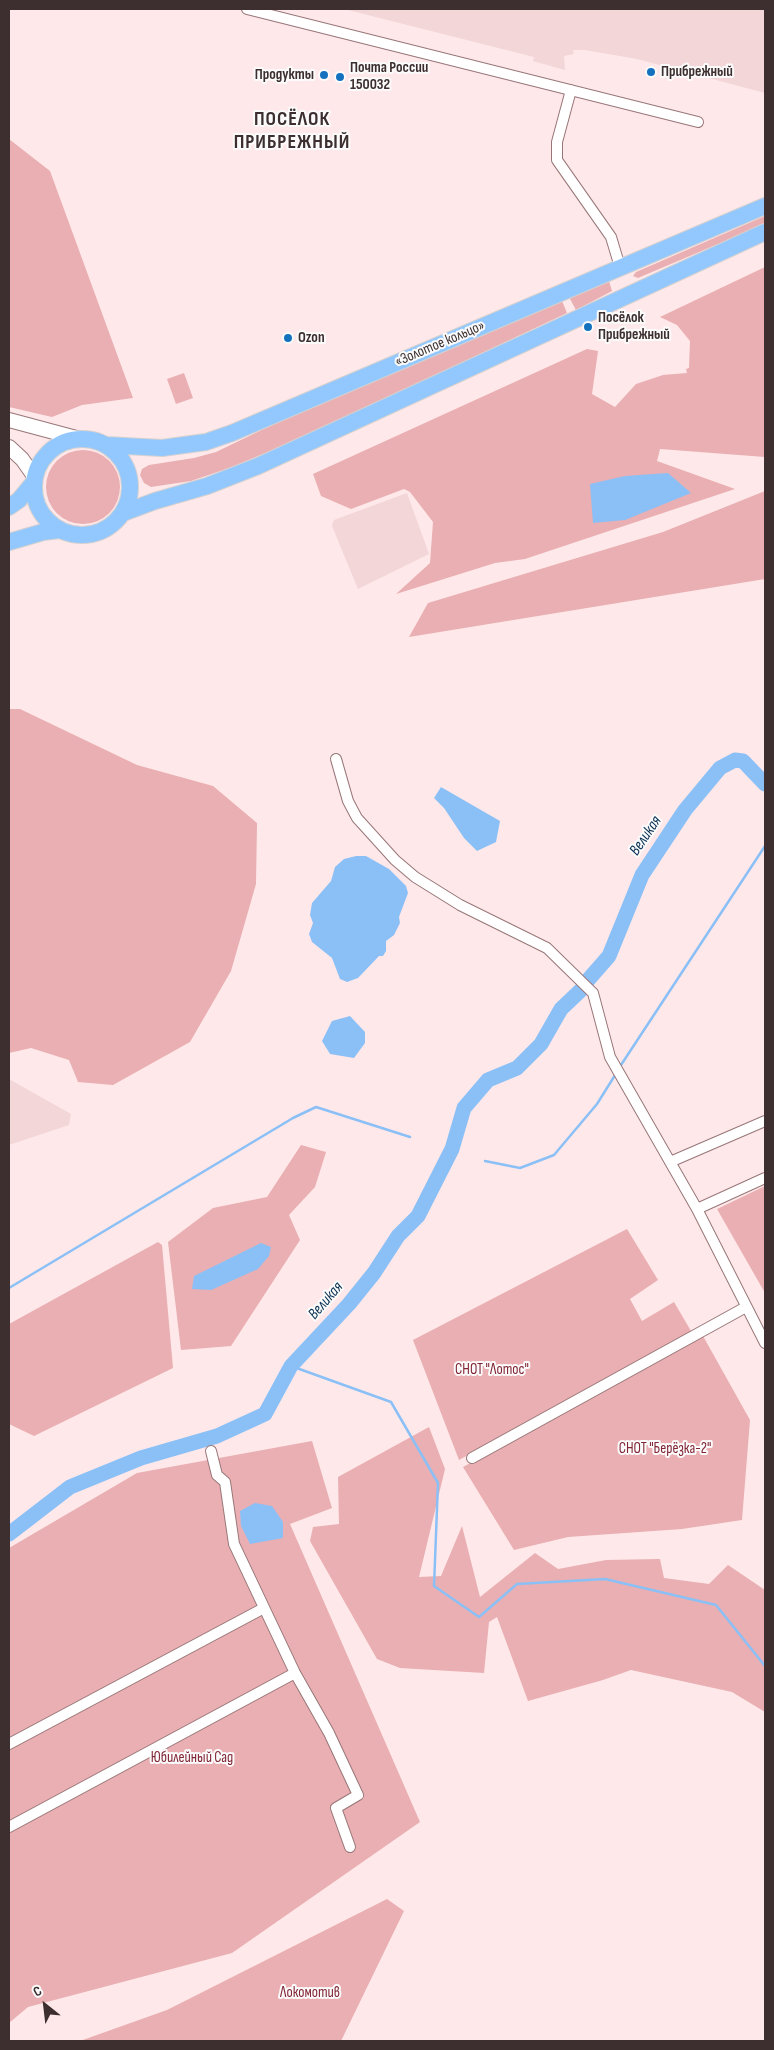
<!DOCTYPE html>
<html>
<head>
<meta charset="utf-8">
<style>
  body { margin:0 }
  #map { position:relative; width:774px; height:2050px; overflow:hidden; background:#ffe8e9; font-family:"Sofia Sans Condensed",sans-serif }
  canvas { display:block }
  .frame { position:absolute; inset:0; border:10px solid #3d2f2f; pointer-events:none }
  .north { position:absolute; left:20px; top:1980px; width:50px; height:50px; -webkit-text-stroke:4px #fbfbfb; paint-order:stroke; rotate:331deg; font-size:14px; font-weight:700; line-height:20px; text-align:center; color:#3d2f2f }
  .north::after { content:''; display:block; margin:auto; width:18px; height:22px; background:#3d2f2f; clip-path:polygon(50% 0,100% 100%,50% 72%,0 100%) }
</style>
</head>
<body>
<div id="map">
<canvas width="774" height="2050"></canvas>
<div class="frame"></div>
<div class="north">С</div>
</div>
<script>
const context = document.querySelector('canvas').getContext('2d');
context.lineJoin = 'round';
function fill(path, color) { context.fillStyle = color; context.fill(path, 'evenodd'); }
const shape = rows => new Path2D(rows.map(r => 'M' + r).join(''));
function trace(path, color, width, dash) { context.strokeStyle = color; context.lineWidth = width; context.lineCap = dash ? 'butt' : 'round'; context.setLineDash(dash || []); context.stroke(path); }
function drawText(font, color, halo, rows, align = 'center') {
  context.font = font + ' "Sofia Sans Condensed",sans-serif'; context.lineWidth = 4; context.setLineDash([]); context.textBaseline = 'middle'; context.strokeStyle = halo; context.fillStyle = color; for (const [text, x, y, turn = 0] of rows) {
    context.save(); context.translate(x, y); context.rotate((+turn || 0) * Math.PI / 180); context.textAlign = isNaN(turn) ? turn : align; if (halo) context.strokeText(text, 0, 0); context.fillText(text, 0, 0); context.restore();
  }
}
const built = shape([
  [344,9,765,9,765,93,637,59,585,50,573,50,574,54,564,56,565,70,533,61,534,57],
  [407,493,429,554,358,589,332,526,334,520],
  [9,1079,71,1114,69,1125,9,1145]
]);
const green = shape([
  [9,139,50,171,133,398,82,405,52,417,9,407],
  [765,216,765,224,638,278,633,276,636,272],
  [765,267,765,457,660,449,657,461,735,489,525,559,495,563,396,594,430,563,433,522,410,492,404,489,351,509,321,496,313,474,587,349,598,351,592,394,615,407,636,384,663,375,687,373,686,369,689,368,690,341,677,325,660,317],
  [609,281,612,291,576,310,569,297],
  [562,301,567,313,308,435,232,467,191,481,151,487,144,483,140,475,142,469,149,465,194,458,216,452,299,412],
  [184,373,193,398,176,404,167,379],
  '46 487a37 37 0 1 1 74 0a37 37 0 1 1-74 0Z',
  [765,491,765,579,409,637,428,603,663,532],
  [9,709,20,709,137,765,213,786,257,823,256,884,231,971,190,1042,113,1085,78,1082,69,1060,31,1048,9,1053],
  [301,1145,326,1152,315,1187,289,1215,300,1240,231,1346,181,1350,168,1242,213,1208,267,1197],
  [765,1186,765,1293,717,1209],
  [627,1229,658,1280,630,1299,642,1321,674,1302,691,1331,459,1460,413,1340],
  [158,1242,162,1245,173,1368,34,1436,9,1424,9,1324],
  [703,1336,750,1420,742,1520,682,1529,568,1537,514,1550,463,1467],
  [429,1427,445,1469,419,1577,441,1576,462,1526,480,1597,535,1553,558,1569,606,1560,660,1559,664,1578,709,1584,728,1565,765,1590,765,1712,732,1692,631,1670,603,1680,528,1701,497,1617,489,1622,484,1673,400,1668,377,1659,310,1541,313,1527,339,1524,338,1477],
  [312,1441,332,1508,290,1524,420,1822,232,1953,28,2007,9,2023,9,1548,137,1473],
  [387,1899,404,1911,341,2041,80,2041,167,2010]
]);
const water = shape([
  [668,473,691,493,625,520,593,523,590,484,625,476],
  [441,787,500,821,496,842,477,851,464,838,444,808,434,798],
  [356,856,366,856,389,869,406,886,408,893,399,917,400,923,394,935,386,941,386,951,383,956,379,956,358,978,347,982,340,979,332,958,312,942,309,934,313,923,310,915,312,903,331,881,335,867,344,859],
  [350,1016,365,1032,365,1043,354,1058,330,1054,322,1041,332,1021],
  [261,1243,271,1247,269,1256,258,1269,211,1290,192,1289,194,1276],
  [255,1503,272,1506,283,1522,283,1538,250,1544,241,1526,240,1511]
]);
const stream = shape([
  [619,1068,765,846],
  [485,1161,520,1168,554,1155,597,1104,617,1072],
  [9,1288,293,1118,316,1107,410,1137],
  [291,1366,391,1402,438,1483,434,1586,479,1617,517,1584,605,1579,716,1605,765,1666]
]);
const river = shape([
  [588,980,609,956,642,875,685,810,720,768,735,760,743,761,765,784],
  [9,1534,70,1487,141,1458,217,1436,265,1414,291,1366,349,1304,374,1273,398,1236,418,1216,452,1149,464,1108,488,1080,517,1068,541,1044,561,1009,581,990]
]);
const minor = shape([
  [247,9,698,122],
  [571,90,557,142,557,160,611,237,620,267],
  [336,759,348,801,357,818,395,860,415,877,460,905,547,948,593,993,610,1057,697,1209,765,1343],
  [670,1162,765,1121],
  [697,1209,765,1178],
  [211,1451,217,1475,225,1482,234,1544,295,1673,329,1733,358,1795,336,1808,350,1847],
  [472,1458,746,1307],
  [9,1744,264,1608],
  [9,1827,295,1673]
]);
const secondary = shape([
  [9,420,80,439],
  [9,447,22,459,34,476]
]);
const trunk = shape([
  '34 487a48 48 0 1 1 96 0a48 48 0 1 1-96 0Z',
  [107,445,162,448,206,442,232,433,765,206],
  [9,507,19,500,34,482],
  [123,513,155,501,207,486,258,466,765,232],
  [9,542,43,532,60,530]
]);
const markers = [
  [651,72,5,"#1471be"],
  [324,75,5,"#1471be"],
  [340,77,5,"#1471be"],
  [588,327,5,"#1471be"],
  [288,338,5,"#1471be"]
];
const poiNames = [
  ["Почта России",350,68],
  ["150032",350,85],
  ["Прибрежный",661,72],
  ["Продукты",314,75,"right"],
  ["Посёлок",598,318],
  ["Прибрежный",598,335],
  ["Ozon",298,338]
];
const streetNames = [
  ["«Золотое кольцо»",440,344,-23]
];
const parkNames = [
  ["СНОТ \"Лотос\"",492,1370],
  ["СНОТ \"Берёзка-2\"",665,1449],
  ["Юбилейный Сад",192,1758],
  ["Локомотив",310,1993]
];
const waterNames = [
  ["Великая",646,836,-56],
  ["Великая",326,1301,-49]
];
const districtNames = [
  ["ПОСЁЛОК",292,120],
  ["ПРИБРЕЖНЫЙ",292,143]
];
fill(built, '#f2d6d8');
fill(green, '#e9afb2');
fill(water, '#8bc0f7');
trace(stream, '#8bc0f7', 2.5);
trace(river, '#8bc0f7', 15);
trace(minor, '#987678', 12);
trace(secondary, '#987678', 16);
trace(trunk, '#d4d1d1', 18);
trace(minor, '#fff', 10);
trace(secondary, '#fff', 14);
trace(trunk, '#93c8fe', 16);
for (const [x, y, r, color] of markers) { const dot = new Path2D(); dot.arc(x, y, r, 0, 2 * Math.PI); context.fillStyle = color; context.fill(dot); trace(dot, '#fbfbfb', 2); }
drawText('bold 15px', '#3d2f2f', '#fbfbfb', poiNames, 'left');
drawText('15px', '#3d2f2f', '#fbfbfb', streetNames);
drawText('15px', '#812434', '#fbfbfb', parkNames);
drawText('italic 16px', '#083053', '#fbfbfb', waterNames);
context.letterSpacing = '1px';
drawText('bold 20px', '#3d2f2f', '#fbfbfb', districtNames);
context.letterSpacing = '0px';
</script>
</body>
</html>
